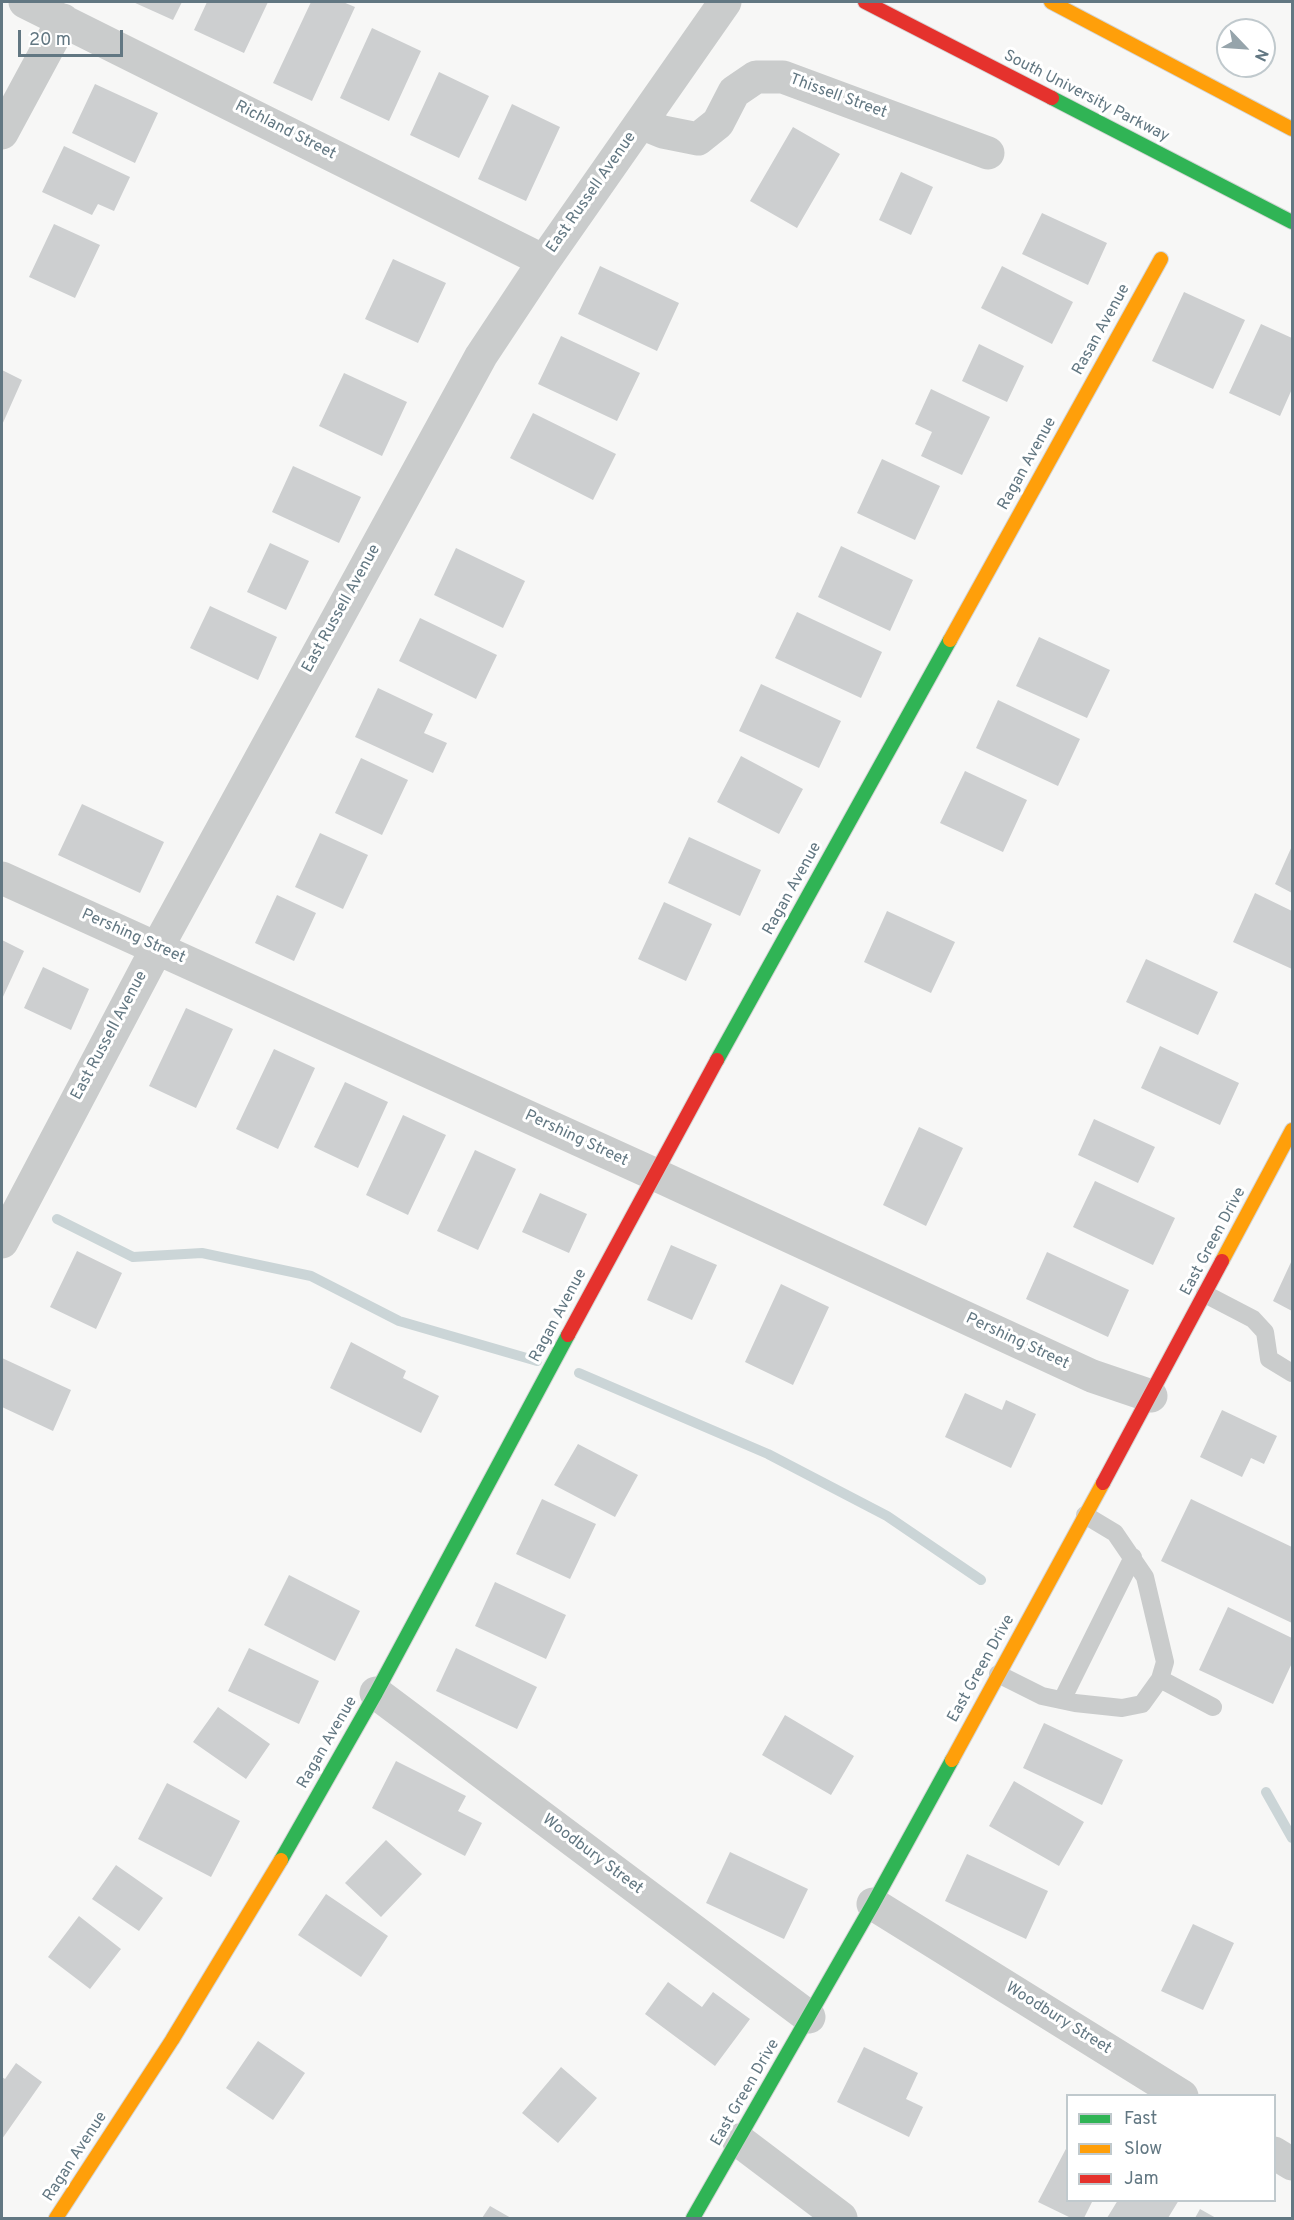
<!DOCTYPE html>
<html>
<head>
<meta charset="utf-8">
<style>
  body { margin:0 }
  #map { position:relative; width:1294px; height:2220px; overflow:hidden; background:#f7f7f6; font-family:Overpass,sans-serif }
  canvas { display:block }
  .frame { position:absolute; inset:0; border:3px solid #627782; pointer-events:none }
  .legend { position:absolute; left:1066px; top:2094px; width:210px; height:108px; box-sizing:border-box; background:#fff; border:2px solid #c0c9cd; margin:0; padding:8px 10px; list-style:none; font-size:18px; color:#627782 }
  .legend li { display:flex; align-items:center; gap:12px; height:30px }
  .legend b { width:30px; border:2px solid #c0c9cd }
  .north { position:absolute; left:1216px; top:18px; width:60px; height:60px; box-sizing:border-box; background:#fff; border:2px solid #c0c9cd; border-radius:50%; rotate:115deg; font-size:16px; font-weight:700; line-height:24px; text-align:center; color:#627782 }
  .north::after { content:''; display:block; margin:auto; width:21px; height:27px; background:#96a4ab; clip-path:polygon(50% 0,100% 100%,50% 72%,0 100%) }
  .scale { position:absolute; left:18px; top:30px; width:105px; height:27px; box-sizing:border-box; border:3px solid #627782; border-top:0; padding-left:8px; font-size:18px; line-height:21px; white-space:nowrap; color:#627782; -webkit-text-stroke:4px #fff; paint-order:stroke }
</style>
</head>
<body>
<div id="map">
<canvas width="1294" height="2220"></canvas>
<div class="frame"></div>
<ul class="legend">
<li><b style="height:8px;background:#30b455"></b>Fast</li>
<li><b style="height:8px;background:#ff9f0a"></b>Slow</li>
<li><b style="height:8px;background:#e5322d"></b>Jam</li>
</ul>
<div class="north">N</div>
<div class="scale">20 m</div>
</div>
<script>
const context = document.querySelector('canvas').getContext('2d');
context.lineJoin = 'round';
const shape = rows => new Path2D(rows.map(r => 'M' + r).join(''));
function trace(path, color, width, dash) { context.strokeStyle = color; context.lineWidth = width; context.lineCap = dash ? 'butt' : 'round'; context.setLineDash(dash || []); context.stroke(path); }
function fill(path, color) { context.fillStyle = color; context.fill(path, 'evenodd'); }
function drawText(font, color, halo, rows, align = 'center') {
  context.font = font + ' Overpass,sans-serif'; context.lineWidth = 6; context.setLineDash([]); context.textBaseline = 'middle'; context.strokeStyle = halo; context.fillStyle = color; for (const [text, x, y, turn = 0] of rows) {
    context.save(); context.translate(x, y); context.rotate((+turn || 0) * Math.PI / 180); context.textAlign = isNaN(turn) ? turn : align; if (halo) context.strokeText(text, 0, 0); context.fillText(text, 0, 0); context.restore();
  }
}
const stream = shape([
  [57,1219,133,1257,202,1253,311,1276,399,1321,537,1361],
  [579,1373,768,1454,887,1516,981,1580],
  [1266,1792,1292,1838]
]);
const building = shape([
  [133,2,182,2,173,20],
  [207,2,268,2,244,53,194,30],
  [311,2,343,2,355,7,312,101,273,83],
  [372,28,421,51,389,121,340,98],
  [439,72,489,96,459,158,410,135],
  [95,84,158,113,135,163,72,133],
  [512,104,560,127,526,201,478,179],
  [793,127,840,154,797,228,750,201],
  [64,146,130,177,114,211,98,204,92,215,42,192],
  [901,172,933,187,911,235,879,220],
  [1042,213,1107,243,1088,285,1022,254],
  [54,224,100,245,75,298,29,277],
  [393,259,446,283,418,343,365,319],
  [600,266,679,303,657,351,578,314],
  [1002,266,1073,302,1052,344,981,308],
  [1184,292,1245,320,1213,389,1152,361],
  [1261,324,1292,338,1292,389,1280,416,1229,393],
  [561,336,640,373,617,421,538,384],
  [979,344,1024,366,1007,402,962,381],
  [2,370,22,380,2,425],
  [344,373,407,402,382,456,319,426],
  [931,389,990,417,962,475,921,456,932,432,915,424],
  [533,413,616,454,593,500,510,458],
  [882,459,940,486,915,540,857,513],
  [293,466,361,497,339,543,272,512],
  [270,543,309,561,286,610,247,592],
  [841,546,913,580,890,631,818,597],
  [456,548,525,581,503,628,434,595],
  [210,606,277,637,258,680,190,648],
  [797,612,882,652,861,698,775,658],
  [420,618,497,655,476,699,399,661],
  [1039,637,1110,670,1087,718,1016,686],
  [761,684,841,721,819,768,739,731],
  [378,688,433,714,424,733,447,743,433,773,355,737],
  [998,700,1080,739,1058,786,976,748],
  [741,756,803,789,779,834,717,802],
  [361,758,408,780,382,835,335,813],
  [965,771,1027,800,1003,852,940,823],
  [82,804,164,842,140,893,58,855],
  [320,833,368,855,343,909,295,887],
  [689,837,761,870,740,916,668,883],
  [1292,846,1292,893,1275,884],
  [1255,893,1292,911,1292,969,1233,942],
  [277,895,316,913,294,961,255,943],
  [664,902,712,924,686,981,638,959],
  [887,911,955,942,931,993,864,962],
  [2,940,24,951,2,999],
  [1146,959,1218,992,1198,1035,1126,1002],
  [43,967,89,989,71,1030,24,1008],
  [186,1008,233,1029,196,1108,149,1086],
  [1160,1046,1239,1083,1220,1125,1141,1088],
  [274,1049,315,1068,278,1149,236,1129],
  [345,1082,388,1102,358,1168,314,1147],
  [403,1115,446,1135,408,1215,366,1195],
  [1094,1119,1155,1147,1138,1183,1078,1155],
  [919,1127,963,1148,926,1226,883,1205],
  [475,1150,516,1169,478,1250,437,1231],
  [1095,1181,1175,1218,1153,1265,1073,1227],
  [540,1193,587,1214,569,1253,522,1232],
  [671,1245,717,1265,692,1320,647,1300],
  [77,1251,122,1273,96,1329,50,1307],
  [1047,1252,1129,1290,1108,1337,1026,1299],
  [1292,1260,1292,1311,1273,1301],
  [781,1284,829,1307,793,1385,745,1362],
  [351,1342,406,1371,403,1378,439,1396,421,1433,330,1388],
  [2,1358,71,1390,53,1431,2,1407],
  [965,1393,1002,1410,1006,1400,1036,1414,1011,1468,945,1437],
  [1222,1410,1277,1436,1264,1464,1251,1458,1242,1477,1200,1457],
  [578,1444,638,1475,615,1517,554,1485],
  [542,1499,596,1524,570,1579,516,1554],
  [1191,1499,1292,1547,1292,1623,1161,1561],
  [289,1575,360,1611,335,1661,264,1625],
  [495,1582,566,1615,546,1659,475,1626],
  [1228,1607,1292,1638,1292,1663,1273,1704,1199,1670],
  [249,1648,319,1681,299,1724,228,1691],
  [456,1648,537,1687,517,1729,436,1691],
  [218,1707,270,1744,246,1779,193,1742],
  [785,1715,854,1756,831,1795,762,1755],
  [1044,1723,1123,1760,1102,1805,1023,1768],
  [396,1761,466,1796,458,1811,482,1823,465,1856,372,1808],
  [1014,1781,1084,1822,1059,1866,989,1826],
  [167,1783,240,1821,211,1877,138,1839],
  [386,1840,422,1874,381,1917,345,1883],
  [730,1852,808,1889,784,1939,706,1903],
  [967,1854,1048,1891,1026,1939,945,1901],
  [116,1865,163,1898,139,1931,92,1899],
  [326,1894,388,1936,361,1977,298,1935],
  [79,1916,121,1949,90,1989,48,1957],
  [1193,1924,1234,1943,1203,2010,1161,1991],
  [668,1982,702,2007,713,1992,750,2019,715,2066,645,2014],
  [258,2041,305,2073,273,2120,226,2088],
  [864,2047,918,2073,906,2099,923,2107,909,2137,837,2102],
  [16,2063,42,2082,2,2139,2,2077,5,2079],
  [561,2067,597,2098,558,2143,522,2113],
  [1068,2145,1068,2200,1093,2200,1084,2218,1071,2218,1038,2202],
  [1118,2200,1179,2200,1168,2218,1107,2218],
  [490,2206,511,2218,482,2218],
  [1200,2209,1216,2218,1195,2218]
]);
const lane = shape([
  [1205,1294,1253,1319,1265,1332,1269,1359,1292,1373],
  [998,1674,1042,1696,1075,1703,1122,1708,1142,1704,1160,1679,1165,1662,1145,1577,1115,1533,1085,1515],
  [1160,1679,1213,1707],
  [1062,1700,1133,1557]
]);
const street = shape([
  [25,2,544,261],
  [641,123,663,132,698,139,718,123,734,92,756,77,783,77,988,153],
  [2,133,63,20],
  [2,878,654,1174,1092,1376,1151,1396],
  [2,1242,157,948,481,356,544,261,725,2],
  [376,1693,809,2017],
  [873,1904,1182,2096],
  [738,2140,841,2218],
  [1274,2153,1292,2164]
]);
const fast = shape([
  [1052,98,1292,222],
  [717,1060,950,640],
  [281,1860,376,1693,568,1335],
  [693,2218,873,1904,952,1760]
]);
const slow = shape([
  [1051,2,1292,129],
  [950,640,1161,259],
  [1222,1261,1292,1130],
  [952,1760,1103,1483],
  [56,2218,172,2040,281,1860]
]);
const jam = shape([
  [865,2,1052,98],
  [568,1335,717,1060],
  [1103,1483,1222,1261]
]);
const streetNames = [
  ["Thissell Street",838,97,20],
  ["South University Parkway",1086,97,27],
  ["Richland Street",285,131,27],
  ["East Russell Avenue",592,193,-55],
  ["Rasan Avenue",1102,330,-61],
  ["Ragan Avenue",1028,464,-61],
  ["East Russell Avenue",342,609,-61],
  ["Ragan Avenue",793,889,-61],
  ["Pershing Street",133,937,24],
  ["East Russell Avenue",110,1036,-62],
  ["Pershing Street",576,1139,25],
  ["East Green Drive",1214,1242,-62],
  ["Ragan Avenue",559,1316,-62],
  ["Pershing Street",1017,1342,25],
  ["East Green Drive",982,1669,-61],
  ["Ragan Avenue",328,1743,-60],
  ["Woodbury Street",592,1855,37],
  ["Woodbury Street",1058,2019,32],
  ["East Green Drive",746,2093,-60],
  ["Ragan Avenue",76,2157,-57]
];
trace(stream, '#cbd5d7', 10);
fill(building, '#cdcfd0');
trace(fast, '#d3d4d4', 16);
trace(slow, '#d3d4d4', 16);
trace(jam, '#d3d4d4', 16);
trace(lane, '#cacccc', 18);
trace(street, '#cacccc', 33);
trace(fast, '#30b455', 14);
trace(slow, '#ff9f0a', 14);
trace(jam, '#e5322d', 14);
drawText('16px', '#627782', '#fff', streetNames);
</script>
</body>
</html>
